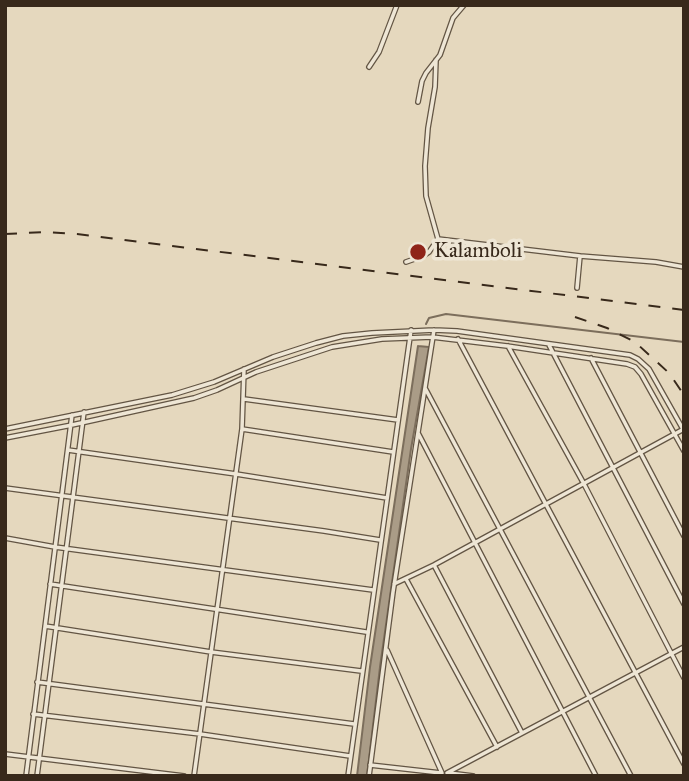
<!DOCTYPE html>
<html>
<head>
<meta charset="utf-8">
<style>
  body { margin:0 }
  #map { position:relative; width:689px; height:781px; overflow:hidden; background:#e5d8be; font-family:"IM FELL Great Primer",serif }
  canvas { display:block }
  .frame { position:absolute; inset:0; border:7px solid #38291b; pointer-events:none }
</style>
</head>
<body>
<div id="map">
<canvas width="689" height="781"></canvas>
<div class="frame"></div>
</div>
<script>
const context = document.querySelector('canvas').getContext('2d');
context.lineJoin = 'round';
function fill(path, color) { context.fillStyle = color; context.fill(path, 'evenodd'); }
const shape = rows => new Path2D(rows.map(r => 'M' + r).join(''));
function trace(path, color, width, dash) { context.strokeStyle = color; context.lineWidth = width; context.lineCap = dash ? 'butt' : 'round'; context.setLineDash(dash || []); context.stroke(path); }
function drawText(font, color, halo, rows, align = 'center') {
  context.font = font + ' "IM FELL Great Primer",serif'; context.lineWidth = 7; context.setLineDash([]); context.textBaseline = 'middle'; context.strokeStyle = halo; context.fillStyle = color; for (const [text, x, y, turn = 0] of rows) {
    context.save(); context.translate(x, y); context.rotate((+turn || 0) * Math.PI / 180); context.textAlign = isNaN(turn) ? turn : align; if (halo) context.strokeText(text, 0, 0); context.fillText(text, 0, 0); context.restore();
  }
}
const water = shape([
  [418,346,429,347,411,449,380,667,367,776,357,776,370,667,418,346]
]);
const stream = shape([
  [426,324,429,318,446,314,684,342]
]);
const minor = shape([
  [369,67,379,52,397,5],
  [418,102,422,81,426,73,440,55,453,18,464,5],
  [438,239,580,256,577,288],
  [580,256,656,262,684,267],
  [406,262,423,256,429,252,438,239,426,196,425,166,428,128,435,87,436,60],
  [458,339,684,764],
  [549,345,684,604],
  [508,346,584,484,684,678],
  [591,358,684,536],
  [425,388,631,776],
  [244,399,398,420],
  [5,429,172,395,214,382,273,357,316,343,343,336,372,333,434,330,457,331,630,355,638,359,649,369,684,431],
  [242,429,393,452],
  [418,433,596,776],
  [5,438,72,425,194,398,217,390,256,372,332,347,382,339,432,337,507,346,627,364,635,367,641,374,684,451],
  [68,450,236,474,387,498],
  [5,488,324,531,380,540],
  [5,538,55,547,373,590],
  [434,565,522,733],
  [406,579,497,747],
  [50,584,366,632],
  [394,584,434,565,682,430],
  [45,626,211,652,361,671],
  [387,650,442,773],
  [37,682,354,724],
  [33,714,200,734,350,756],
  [5,754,184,776],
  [370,765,441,773],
  [447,773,684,647],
  [449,773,473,776],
  [26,776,72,415],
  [37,776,84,412],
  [194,776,242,429,244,369],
  [348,776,411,330],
  [369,776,393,592,434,330]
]);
const rail = shape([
  [5,234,45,232,77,234,684,310],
  [575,317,607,328,635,342,669,373,684,395]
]);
const markers = [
  [418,252,9,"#8f2418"]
];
const poiNames = [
  ["Kalamboli",434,252]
];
fill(water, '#aa9c87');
trace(water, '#7c6e5c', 2);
trace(stream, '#7c6e5c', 2);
trace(minor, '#635544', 6);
trace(minor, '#eee6d5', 3.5);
trace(rail, '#38291b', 2, [12, 12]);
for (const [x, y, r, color] of markers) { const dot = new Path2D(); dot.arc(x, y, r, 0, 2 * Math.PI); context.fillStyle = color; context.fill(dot); trace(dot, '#eee6d5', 2.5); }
drawText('21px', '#38291b', '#eee6d5', poiNames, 'left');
</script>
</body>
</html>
